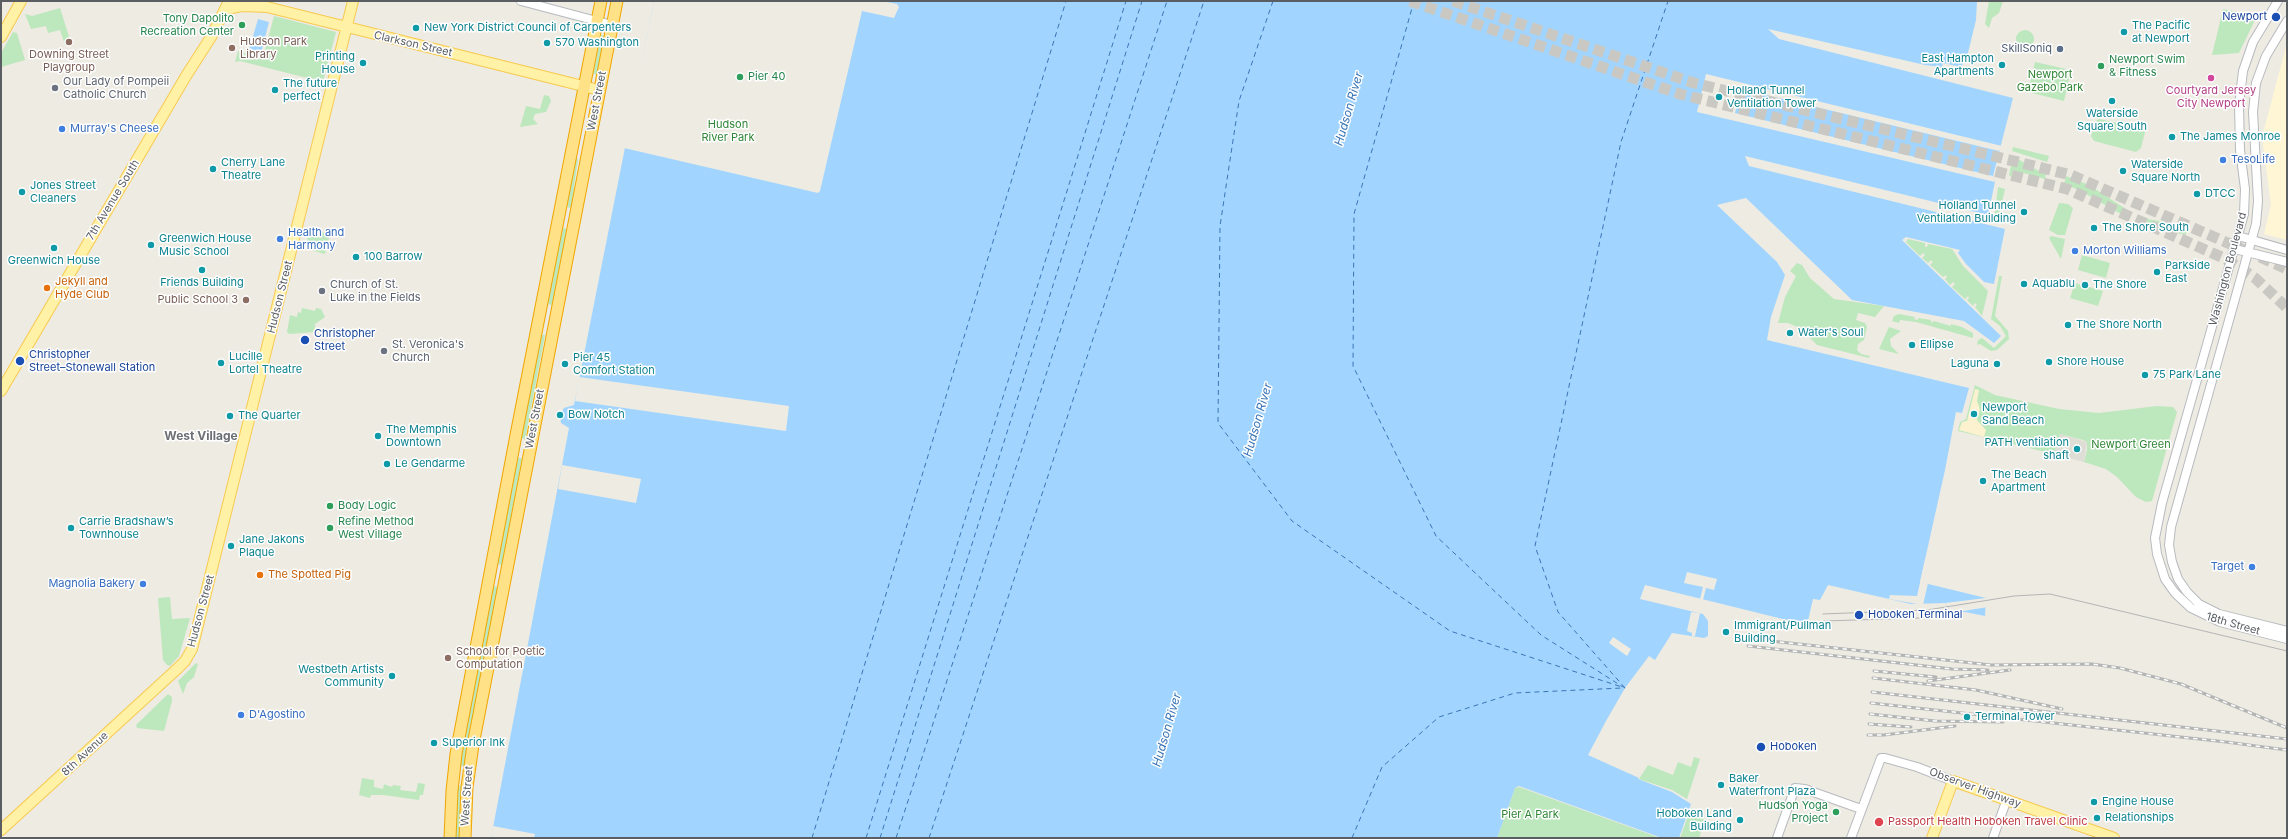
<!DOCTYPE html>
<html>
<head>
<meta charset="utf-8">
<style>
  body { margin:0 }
  #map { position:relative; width:2288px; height:839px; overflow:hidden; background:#eeebe2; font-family:Inter,sans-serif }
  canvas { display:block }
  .frame { position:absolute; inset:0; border:2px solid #5a5e63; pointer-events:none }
</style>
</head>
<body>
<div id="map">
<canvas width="2288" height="839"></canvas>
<div class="frame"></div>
</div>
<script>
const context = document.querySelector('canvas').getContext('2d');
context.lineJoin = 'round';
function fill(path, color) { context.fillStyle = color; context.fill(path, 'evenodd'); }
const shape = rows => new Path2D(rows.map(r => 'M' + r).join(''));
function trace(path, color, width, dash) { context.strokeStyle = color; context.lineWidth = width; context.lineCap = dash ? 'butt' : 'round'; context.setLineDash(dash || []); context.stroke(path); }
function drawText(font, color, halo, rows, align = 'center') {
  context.font = font + ' Inter,sans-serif'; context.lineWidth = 3; context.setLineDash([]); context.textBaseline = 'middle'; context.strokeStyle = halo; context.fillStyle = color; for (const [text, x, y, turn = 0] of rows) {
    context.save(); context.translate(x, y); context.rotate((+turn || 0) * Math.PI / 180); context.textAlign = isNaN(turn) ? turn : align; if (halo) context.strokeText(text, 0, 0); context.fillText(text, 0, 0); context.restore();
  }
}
const commercial = shape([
  [2287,43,2287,240,2264,234,2271,205,2262,137]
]);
const industrial = shape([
  [2060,434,2087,442,2084,462,2054,454]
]);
const green = shape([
  [1989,1,2003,1,1999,13,1992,18,1989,28,1985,24],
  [60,8,71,43,65,45,60,30,48,33,46,26,31,29,25,14,32,16],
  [2223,9,2252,15,2255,20,2239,53,2212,55],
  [274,16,336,32,323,82,240,61,235,62,238,51,263,58],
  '2016 39a9 9 0 1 1 18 0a9 9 0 1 1-18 0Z',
  [13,32,17,33,25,60,1,67,1,53],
  [601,35,605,36,597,75,593,74],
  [2035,62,2071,70,2064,101,2028,92],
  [544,95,549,96,551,101,546,112,535,114,533,119,538,124,520,127,526,106,540,109],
  [2099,119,2141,128,2145,132,2141,148,2136,152,2094,141,2091,136,2096,121],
  [2013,147,2049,156,2047,162,2012,151],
  [576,158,578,159,571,208,567,207],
  [2016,158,2046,175,2045,179,2013,170,2011,177,2009,175,2012,161],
  [2066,176,2089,185,2132,213,2128,218,2079,190,2064,184],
  [1998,187,2005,189,1998,219,2005,221,2003,222,1994,220],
  [2059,203,2068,204,2073,208,2065,235,2058,235,2049,230],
  [2147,219,2187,226,2187,232,2185,235,2148,225,2146,224],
  [563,228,567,229,552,305,547,304],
  [310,229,330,234,325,254,307,249,308,246,306,245],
  [2051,236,2065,239,2061,259,2049,238],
  [1908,239,1925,243,1925,247,1927,247,1928,244,1952,249,1963,266,1988,291,1982,316,1975,307,1977,305,1975,303,1973,306,1967,300,1969,298,1968,296,1965,299,1952,287,1955,284,1953,282,1950,285,1945,279,1947,277,1946,275,1943,277,1930,265,1933,262,1931,260,1928,263,1922,258,1925,255,1923,253,1920,256,1906,242],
  [2082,255,2110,263,2106,278,2078,270],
  [1797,263,1802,265,1810,278,1834,299,1884,306,1875,317,1858,313,1856,320,1865,323,1867,327,1864,340,1858,344,1857,350,1861,354,1870,356,1869,358,1817,345,1800,328,1788,323,1778,323,1785,297,1796,276,1790,271],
  [1999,276,2002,276,1995,316,2008,331,2009,339,1997,350,1991,351,1980,344,1977,345,1978,340,1982,338,1994,348,2006,336,2000,326,1991,319],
  [2075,283,2103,291,2098,306,2070,298],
  [302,308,315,311,316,308,321,309,325,317,315,324,315,332,289,334,287,332,290,315,297,317,298,312,301,313],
  [1899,314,1915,317,1914,319,1918,320,1918,318,1931,320,1931,323,1934,321,1951,326,1951,324,1962,327,1973,333,1973,338,1916,322,1900,320,1899,323,1892,321,1894,316],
  [1889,327,1901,331,1890,339,1891,346,1899,354,1879,349],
  [542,335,545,335,525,439,521,438],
  [1975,385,1995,395,2059,409,2099,413,2157,406,2173,407,2177,412,2152,501,2146,502,2136,497,2117,477,2106,469,2084,462,2087,450,2087,442,2083,440,2060,434,2054,454,1958,431,1960,422,1966,419],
  [518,458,522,458,502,565,497,564],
  [493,586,498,587,464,766,459,765],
  [170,597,172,619,190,618,179,656,170,666,167,665,163,660,158,598],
  [196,663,198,664,194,677,187,683,183,694,178,681],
  [168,694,172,697,172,701,164,731,137,728,136,725],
  [1694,757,1700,759,1687,799,1672,790,1639,779,1648,765,1673,775,1678,762,1691,767],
  [362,778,374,780,374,787,383,789,384,784,386,785,392,787,393,785,401,786,400,790,416,792,418,783,425,784,423,795,420,795,419,800,383,795,371,795,370,798,359,795],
  [460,786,463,786,460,838,456,838,458,787],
  [1519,787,1660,838,1497,838,1515,788],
  [1691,808,1699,811,1697,817,1705,820,1699,838,1680,838]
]);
const sand = shape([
  [1975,389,1979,390,1977,401,1980,409,1977,420,1986,430,1984,437,1959,430,1962,422,1967,421]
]);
const water = shape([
  [654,1,1977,1,1976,20,1967,57,1961,67,1943,63,1942,67,1925,65,1768,29,1779,39,2013,98,1993,176,1995,182,1988,215,1745,156,1749,166,2005,229,1994,284,1984,282,1966,264,1958,253,1960,250,1906,237,1902,240,2001,336,1994,343,1964,321,1852,300,1746,198,1717,205,1777,262,1785,275,1771,317,1767,340,1969,388,1962,413,1956,412,1945,470,1920,582,1986,598,1985,616,1965,612,1961,613,1962,616,1951,614,1945,603,1911,604,1828,585,1820,600,1813,599,1807,625,1645,585,1640,599,1703,614,1708,621,1708,636,1704,638,1672,633,1655,660,1649,656,1625,688,1606,721,1588,755,1639,778,1638,779,1672,792,1691,804,1679,838,1662,838,1519,786,1515,788,1497,838,491,838,569,428,561,423,560,415,564,408,574,405],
  [258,19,269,22,261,53,249,50]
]);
const pier = shape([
  [654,1,882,1,897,4,899,7,894,18,862,11,820,191,818,193,624,148],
  [1706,74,2002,146,1999,151,1741,89,1735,113,1993,176,1995,182,1697,112],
  [579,377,789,406,786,431,575,401],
  [562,465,641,479,636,503,558,489],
  [1925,560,1927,561,1922,581,1928,583,1923,605,1889,599,1890,595,1917,596],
  [1687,572,1717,579,1714,590,1706,588,1703,600,1700,599,1703,587,1684,583],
  [1986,598,1988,607,1951,613,1945,603],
  [1691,612,1700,613,1695,636,1692,636,1692,633,1687,631],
  [1613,637,1631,649,1627,656,1609,643],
  [493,826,535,834,534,838,491,838]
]);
const ferry = shape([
  [1273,1,1239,101,1220,226,1218,423,1292,521,1450,631,1625,688],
  [1414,1,1354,214,1353,366,1436,536,1541,635,1623,687],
  [1625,688,1558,612,1535,546,1621,142,1668,1],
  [812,838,1066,1],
  [866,838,1126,1],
  [880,838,1142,1],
  [896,838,1167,1],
  [929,838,1204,1],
  [1352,838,1382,767,1439,717,1515,693,1622,688]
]);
const highwayTunnel = shape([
  [1410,1,1680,94,2067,189,2226,259,2255,278,2287,308],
  [1453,1,1694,83,2071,175,2244,250],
  [2260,257,2287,269]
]);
const minor = shape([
  [521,1,612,25],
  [2278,1,2253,42,2243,71,2239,105,2240,150,2245,189,2244,214,2162,503,2155,538,2157,554,2165,579,2175,593,2191,608,2220,622,2287,639],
  [2287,21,2266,56,2256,83,2253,112,2258,201,2256,224,2171,527,2169,545,2172,562,2178,579,2187,592,2199,604,2219,614,2287,631],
  [2238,236,2287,250],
  [2235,249,2287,262],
  [1777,838,1795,788,1805,789,1861,809],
  [1851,838,1881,758,1885,758,1917,767,1953,781],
  [1993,838,2007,799]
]);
const major = shape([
  [226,9,242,6,267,7,599,90],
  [1,37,21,1],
  [1,391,186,76,211,37,229,1],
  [1,830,177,669,185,661,192,649,353,1],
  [1932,838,1953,781,2114,838]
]);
const highway = shape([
  [450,838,452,791,456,754,516,435,601,1],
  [465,838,467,787,473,745,617,1]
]);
const tram = shape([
  [1823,614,1927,610,2014,596,2050,594,2287,651],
  [1824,621,1920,618,1945,612]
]);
const rail = shape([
  [1762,640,1991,665,2092,664,2120,668,2181,684,2287,728],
  [1748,646,1952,669,1988,670],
  [1874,671,1936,677],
  [1873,678,1976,690,2062,709],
  [1928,681,2010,670],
  [1872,692,2287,739],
  [1871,703,2226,742,2287,750],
  [1870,714,1935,721,2003,722],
  [1869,724,1911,727],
  [1868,735,1884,735,1955,726]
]);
const markers = [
  [2276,17,5,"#1a4fb4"],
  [242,25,4,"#2e9e5b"],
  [416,28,4,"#0f9aa8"],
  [2124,32,4,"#0f9aa8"],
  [69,42,4,"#8d6e63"],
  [547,43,4,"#0f9aa8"],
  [232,48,4,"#8d6e63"],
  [2060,49,4,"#5c6f8a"],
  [363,63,4,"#0f9aa8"],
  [2002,65,4,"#0f9aa8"],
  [2101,66,4,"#2e9e5b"],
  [740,77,4,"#2e9e5b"],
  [2211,78,4,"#d1479c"],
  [55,88,4,"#6b7280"],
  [275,90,4,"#0f9aa8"],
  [1719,97,4,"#0f9aa8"],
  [2112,101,4,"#0f9aa8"],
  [62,129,4,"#3f7fe0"],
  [2172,137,4,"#0f9aa8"],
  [2223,160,4,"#3f7fe0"],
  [213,169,4,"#0f9aa8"],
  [2123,171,4,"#0f9aa8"],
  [22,192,4,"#0f9aa8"],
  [2197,194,4,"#0f9aa8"],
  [2024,212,4,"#0f9aa8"],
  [2094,228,4,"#0f9aa8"],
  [280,239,4,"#3f7fe0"],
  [151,245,4,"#0f9aa8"],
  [54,248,4,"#0f9aa8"],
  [2075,251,4,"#3f7fe0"],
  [356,257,4,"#0f9aa8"],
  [202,270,4,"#0f9aa8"],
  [2157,272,4,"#0f9aa8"],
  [2024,284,4,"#0f9aa8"],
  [2085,285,4,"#0f9aa8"],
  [47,288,4,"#e8710a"],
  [322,291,4,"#6b7280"],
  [246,300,4,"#8d6e63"],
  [2068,325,4,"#0f9aa8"],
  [1790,333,4,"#0f9aa8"],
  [305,340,5,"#1a4fb4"],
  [1912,345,4,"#0f9aa8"],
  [384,351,4,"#6b7280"],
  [20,361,5,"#1a4fb4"],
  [2049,362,4,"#0f9aa8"],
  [221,363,4,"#0f9aa8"],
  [565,364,4,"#0f9aa8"],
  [1997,364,4,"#0f9aa8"],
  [2145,375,4,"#0f9aa8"],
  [1974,414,4,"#0f9aa8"],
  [560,415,4,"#0f9aa8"],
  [230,416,4,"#0f9aa8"],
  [378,436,4,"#0f9aa8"],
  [2077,449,4,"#0f9aa8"],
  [387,464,4,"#0f9aa8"],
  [1983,481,4,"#0f9aa8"],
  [330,506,4,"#2e9e5b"],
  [71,528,4,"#0f9aa8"],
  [330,528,4,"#2e9e5b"],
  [231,546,4,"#0f9aa8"],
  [2252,567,4,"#3f7fe0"],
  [260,575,4,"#e8710a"],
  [143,584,4,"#3f7fe0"],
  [1859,615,5,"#1a4fb4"],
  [1726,632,4,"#0f9aa8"],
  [448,658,4,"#8d6e63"],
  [392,676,4,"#0f9aa8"],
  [241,715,4,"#3f7fe0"],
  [1967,717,4,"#0f9aa8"],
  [434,743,4,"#0f9aa8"],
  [1761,747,5,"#1a4fb4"],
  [1721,785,4,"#0f9aa8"],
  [2094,802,4,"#0f9aa8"],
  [1836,812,4,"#2e9e5b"],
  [2097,818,4,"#0f9aa8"],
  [1740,820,4,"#0f9aa8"],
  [1879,822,5,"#e0444e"]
];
const transitNames = [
  ["Newport",2267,17,"right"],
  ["Christopher",314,334],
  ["Street",314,347],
  ["Christopher",29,355],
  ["Street–Stonewall Station",29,368],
  ["Hoboken Terminal",1868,615],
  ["Hoboken",1770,747]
];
const leisureNames = [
  ["Tony Dapolito",234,19,"right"],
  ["Recreation Center",234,32,"right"],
  ["Newport Swim",2109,60],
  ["& Fitness",2109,73],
  ["Pier 40",748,77],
  ["Body Logic",338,506],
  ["Refine Method",338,522],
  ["West Village",338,535],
  ["Hudson Yoga",1828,806,"right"],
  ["Project",1828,819,"right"]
];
const cultureNames = [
  ["The Pacific",2132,26],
  ["at Newport",2132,39],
  ["New York District Council of Carpenters",424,28],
  ["570 Washington",555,43],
  ["Printing",355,57,"right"],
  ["House",355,70,"right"],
  ["East Hampton",1994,59,"right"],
  ["Apartments",1994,72,"right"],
  ["The future",283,84],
  ["perfect",283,97],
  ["Holland Tunnel",1727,91],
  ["Ventilation Tower",1727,104],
  ["Waterside",2112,114,"center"],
  ["Square South",2112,127,"center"],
  ["The James Monroe",2180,137],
  ["Cherry Lane",221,163],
  ["Theatre",221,176],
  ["Waterside",2131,165],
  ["Square North",2131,178],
  ["Jones Street",30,186],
  ["Cleaners",30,199],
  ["DTCC",2205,194],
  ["Holland Tunnel",2016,206,"right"],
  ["Ventilation Building",2016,219,"right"],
  ["The Shore South",2102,228],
  ["Greenwich House",159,239],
  ["Music School",159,252],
  ["100 Barrow",364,257],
  ["Greenwich House",54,261,"center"],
  ["Parkside",2165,266],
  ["East",2165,279],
  ["Friends Building",202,283,"center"],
  ["Aquablu",2032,284],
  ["The Shore",2093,285],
  ["The Shore North",2076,325],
  ["Water's Soul",1798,333],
  ["Ellipse",1920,345],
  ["Lucille",229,357],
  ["Lortel Theatre",229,370],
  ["Pier 45",573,358],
  ["Comfort Station",573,371],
  ["Shore House",2057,362],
  ["Laguna",1989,364,"right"],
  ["75 Park Lane",2153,375],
  ["Newport",1982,408],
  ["Sand Beach",1982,421],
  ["Bow Notch",568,415],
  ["The Quarter",238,416],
  ["The Memphis",386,430],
  ["Downtown",386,443],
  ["PATH ventilation",2069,443,"right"],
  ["shaft",2069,456,"right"],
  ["Le Gendarme",395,464],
  ["The Beach",1991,475],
  ["Apartment",1991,488],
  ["Carrie Bradshaw’s",79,522],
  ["Townhouse",79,535],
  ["Jane Jakons",239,540],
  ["Plaque",239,553],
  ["Immigrant/Pullman",1734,626],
  ["Building",1734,639],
  ["Westbeth Artists",384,670,"right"],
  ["Community",384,683,"right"],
  ["Terminal Tower",1975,717],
  ["Superior Ink",442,743],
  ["Baker",1729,779],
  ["Waterfront Plaza",1729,792],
  ["Engine House",2102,802],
  ["Hoboken Land",1732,814,"right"],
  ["Building",1732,827,"right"],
  ["Relationships",2105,818]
];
const educationNames = [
  ["Hudson Park",240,42],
  ["Library",240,55],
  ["Downing Street",69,55,"center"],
  ["Playgroup",69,68,"center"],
  ["Public School 3",238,300,"right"],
  ["School for Poetic",456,652],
  ["Computation",456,665]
];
const streetNames = [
  ["Clarkson Street",413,44,13],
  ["West Street",597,101,-79],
  ["7th Avenue South",113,200,-59],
  ["Washington Boulevard",2228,269,-75],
  ["Hudson Street",280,297,-76],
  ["West Street",535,419,-79],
  ["Hudson Street",201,611,-75],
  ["18th Street",2233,624,16],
  ["8th Avenue",85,754,-43],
  ["Observer Highway",1975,788,20],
  ["West Street",467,796,-86]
];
const serviceNames = [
  ["SkillSoniq",2052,49]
];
const parkNames = [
  ["Newport",2050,75],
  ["Gazebo Park",2050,88],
  ["Hudson",728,125],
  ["River Park",728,138],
  ["Newport Green",2131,445],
  ["Pier A Park",1530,815]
];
const worshipNames = [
  ["Our Lady of Pompeii",63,82],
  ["Catholic Church",63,95],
  ["Church of St.",330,285],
  ["Luke in the Fields",330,298],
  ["St. Veronica's",392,345],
  ["Church",392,358]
];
const hotelNames = [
  ["Courtyard Jersey",2211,91],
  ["City Newport",2211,104]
];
const shopNames = [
  ["Murray's Cheese",70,129],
  ["TesoLife",2231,160],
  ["Health and",288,233],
  ["Harmony",288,246],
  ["Morton Williams",2083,251],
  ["Target",2244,567,"right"],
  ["Magnolia Bakery",135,584,"right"],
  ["D'Agostino",249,715]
];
const foodNames = [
  ["Jekyll and",55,282],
  ["Hyde Club",55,295],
  ["The Spotted Pig",268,575]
];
const healthNames = [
  ["Passport Health Hoboken Travel Clinic",1888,822]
];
const waterNames = [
  ["Hudson River",1349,109,-74],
  ["Hudson River",1258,420,-74],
  ["Hudson River",1167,730,-74]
];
const neighbourhoodNames = [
  ["West Village",201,436]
];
fill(commercial, '#fff6d6');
fill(industrial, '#deddd6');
fill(green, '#bde7bd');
fill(sand, '#fcf2cf');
fill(water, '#a1d5ff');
fill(pier, '#eeebe2');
trace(ferry, '#3a75b6', 1, [5, 4]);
trace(highwayTunnel, '#c9c8c2', 11, [11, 5.5]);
trace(minor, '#b7babf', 10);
trace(major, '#f8ca51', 12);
trace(highway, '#f0a600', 13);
trace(minor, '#fff', 8);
trace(major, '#fff1a6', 10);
trace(highway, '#ffe188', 11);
trace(tram, '#b3b4b4', 1);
trace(rail, '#b3b4b4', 3);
trace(rail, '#fff', 1.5, [4.5]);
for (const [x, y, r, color] of markers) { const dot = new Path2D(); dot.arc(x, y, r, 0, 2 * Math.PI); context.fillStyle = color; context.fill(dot); trace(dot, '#fff', 1.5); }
drawText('11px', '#164399', '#fff', transitNames, 'left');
drawText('11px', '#27864d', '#fff', leisureNames, 'left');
drawText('11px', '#0d838f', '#fff', cultureNames, 'left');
drawText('11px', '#785e54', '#fff', educationNames, 'left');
drawText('11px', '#5a5e63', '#fff', streetNames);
drawText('11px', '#4e5e75', '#fff', serviceNames, 'right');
drawText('11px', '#308535', '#fff', parkNames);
drawText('11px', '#5b616d', '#fff', worshipNames, 'left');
drawText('11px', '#b23c85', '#fff', hotelNames);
drawText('11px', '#366cbe', '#fff', shopNames, 'left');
drawText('11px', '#c56008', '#fff', foodNames, 'left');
drawText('11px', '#be3a42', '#fff', healthNames, 'left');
drawText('italic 12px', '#3a75b6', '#fff', waterNames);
drawText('bold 12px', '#6b7075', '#fff', neighbourhoodNames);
</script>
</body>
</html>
